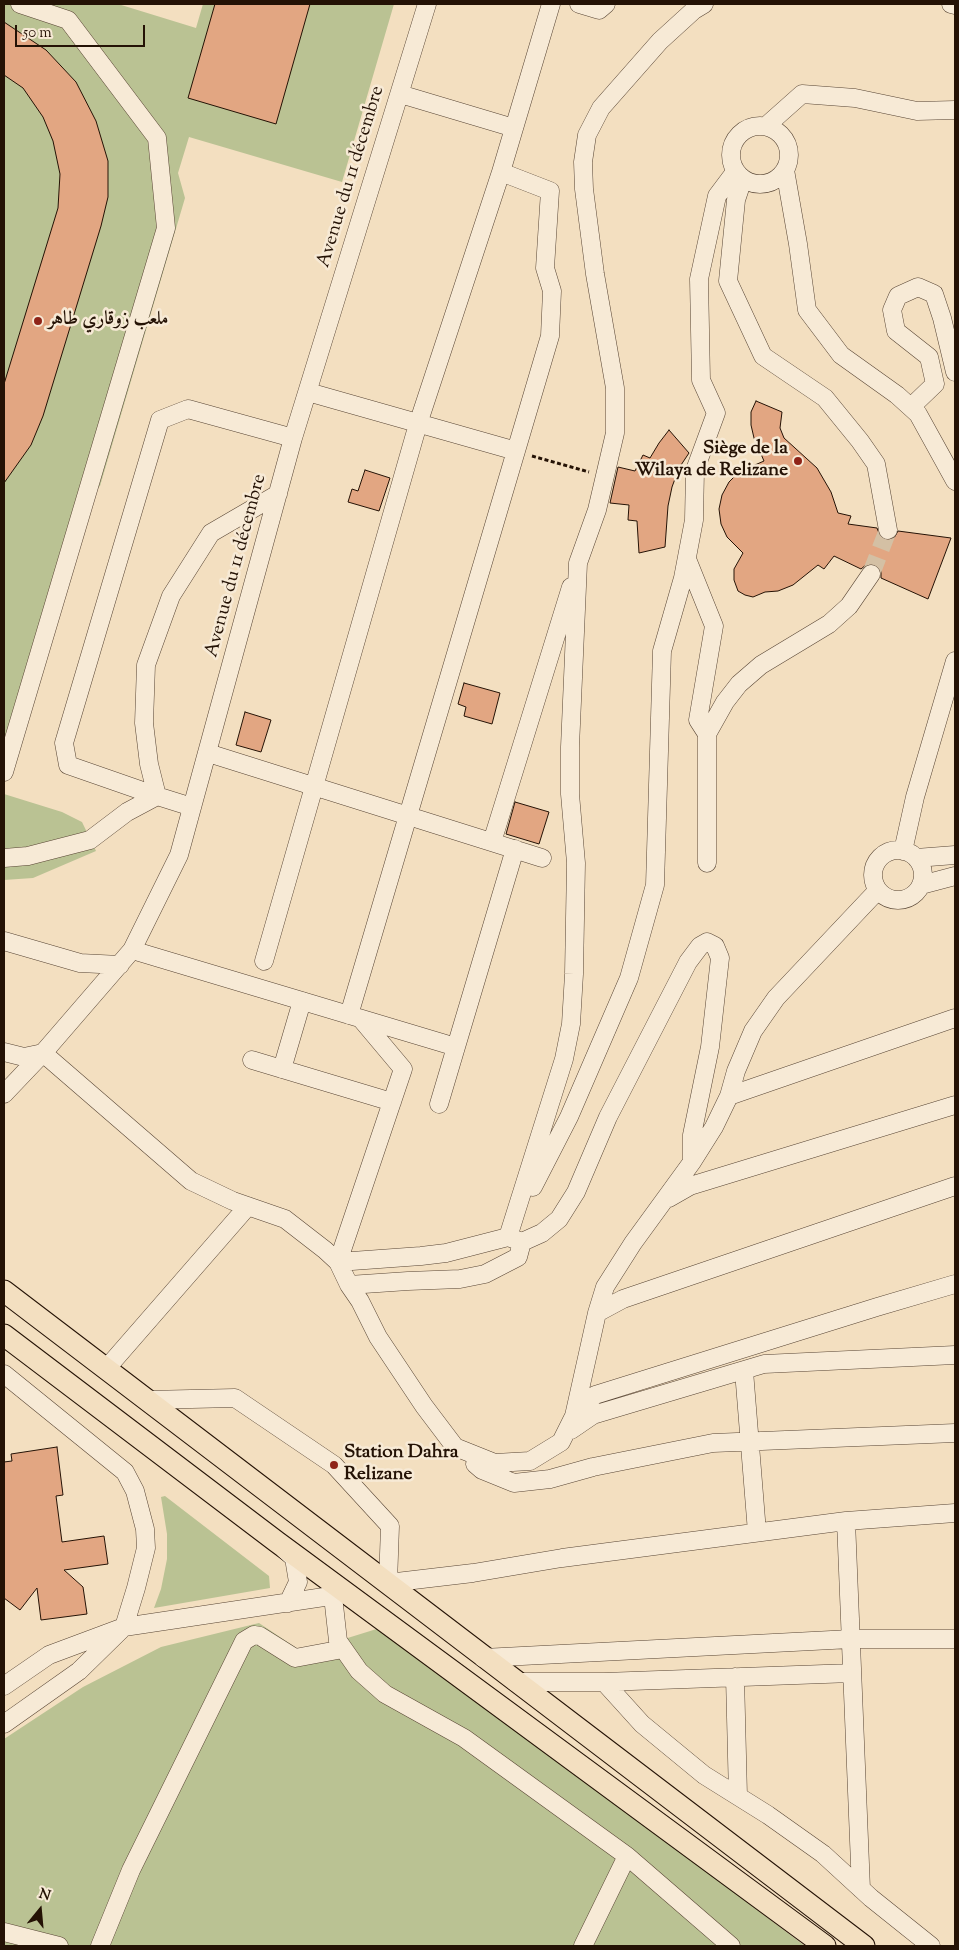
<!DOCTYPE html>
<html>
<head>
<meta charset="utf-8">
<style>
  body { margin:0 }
  #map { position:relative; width:959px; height:1950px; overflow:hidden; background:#f3dfc0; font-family:"Sorts Mill Goudy",serif }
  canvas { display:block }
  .frame { position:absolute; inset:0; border:5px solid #241205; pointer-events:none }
  .north { position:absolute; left:15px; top:1885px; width:50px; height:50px; -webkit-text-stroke:4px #f7ead6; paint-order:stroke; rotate:17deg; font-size:14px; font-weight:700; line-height:20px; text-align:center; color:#241205 }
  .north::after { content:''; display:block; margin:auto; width:18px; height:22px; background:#241205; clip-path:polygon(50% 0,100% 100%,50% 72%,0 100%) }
  .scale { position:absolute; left:15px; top:25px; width:130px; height:22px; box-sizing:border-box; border:2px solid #241205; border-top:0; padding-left:6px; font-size:15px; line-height:18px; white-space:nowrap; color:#241205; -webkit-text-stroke:4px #f7ead6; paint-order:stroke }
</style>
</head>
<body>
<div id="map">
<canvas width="959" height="1950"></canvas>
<div class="frame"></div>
<div class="north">N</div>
<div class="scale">50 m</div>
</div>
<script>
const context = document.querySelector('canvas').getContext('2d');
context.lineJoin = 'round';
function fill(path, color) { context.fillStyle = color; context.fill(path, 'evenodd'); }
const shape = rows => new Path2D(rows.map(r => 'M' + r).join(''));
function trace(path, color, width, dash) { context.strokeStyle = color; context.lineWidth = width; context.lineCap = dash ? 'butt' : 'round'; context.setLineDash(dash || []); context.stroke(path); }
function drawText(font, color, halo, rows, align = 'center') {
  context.font = font + ' "Sorts Mill Goudy",Amiri,serif'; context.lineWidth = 5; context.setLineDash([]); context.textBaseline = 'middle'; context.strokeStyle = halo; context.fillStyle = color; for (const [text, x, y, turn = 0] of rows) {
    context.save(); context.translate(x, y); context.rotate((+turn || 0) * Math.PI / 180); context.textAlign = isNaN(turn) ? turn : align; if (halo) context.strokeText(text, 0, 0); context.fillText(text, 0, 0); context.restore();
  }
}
const green = shape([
  [4,4,118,4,196,28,203,4,394,4,342,182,189,137,178,173,185,198,100,486,82,504,4,762],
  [4,794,62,812,82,822,96,851,33,878,4,880],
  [165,1496,269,1576,270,1588,154,1608,161,1589,167,1559,167,1534,161,1497],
  [259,1623,298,1649,338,1641,383,1627,805,1946,4,1946,4,1739,83,1687,161,1647]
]);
const building = shape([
  [215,4,310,4,276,124,188,98,215,4],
  [4,22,46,50,76,82,96,121,108,161,108,197,101,226,43,416,31,445,4,483,4,384,58,208,60,174,53,141,43,117,23,88,4,75,4,22],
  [756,401,782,412,780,428,784,438,817,468,831,492,838,513,851,516,848,524,877,528,880,536,885,540,894,538,898,531,951,538,928,599,881,578,881,570,877,565,867,564,861,569,834,556,824,569,818,565,793,585,778,591,765,592,753,597,745,595,738,591,734,580,734,569,743,553,727,537,721,524,719,509,722,495,729,482,739,472,764,461,754,438,751,425,751,412,756,401],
  [669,430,689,453,679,468,672,487,668,506,665,547,639,553,637,521,628,520,629,505,610,503,618,467,635,471,643,455,650,458,659,443,669,430],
  [365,470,390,478,379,511,348,502,352,489,358,491,365,470],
  [464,683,500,693,492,724,464,716,466,707,458,704,464,683],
  [245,712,271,720,261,752,236,745,245,712],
  [515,802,549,812,539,844,506,834,515,802],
  [57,1447,63,1495,56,1496,62,1542,104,1536,108,1564,64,1570,83,1587,87,1614,41,1620,37,1588,20,1610,4,1598,4,1462,12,1461,11,1454,57,1447]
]);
const minorTunnel = shape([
  [871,574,888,530]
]);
const path = shape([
  [532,456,589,472]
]);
const minor = shape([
  [579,4,599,10,606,4],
  [951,4,955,5],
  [400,94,514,128],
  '731 155a29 29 0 1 1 58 0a29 29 0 1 1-58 0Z',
  [766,126,802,94,855,98,917,111,955,110],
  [785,170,798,244,807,310,841,355,897,395,918,414,955,481],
  [743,179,736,200,728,281,763,356,825,398,860,441,876,464,888,530],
  [308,392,516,451],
  [911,407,935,384,929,357,896,331,892,310,898,296,918,287,934,294,942,318,955,372],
  [687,559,714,626,698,720,707,734],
  [208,753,542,858],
  [4,772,166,228,157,138,68,20,20,4],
  [157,796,68,765,64,743,160,420,188,409,293,438],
  [157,796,149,764,144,723,146,665,171,596,211,533,278,494],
  [492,842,571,587],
  '873 875a25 25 0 1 1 50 0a25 25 0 1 1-50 0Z',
  [903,851,915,797,955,661],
  [4,858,28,856,90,840,127,812,157,796,192,807],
  [916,858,955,855],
  [707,863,707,734,725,702,739,684,761,665,829,624,849,606,871,574],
  [921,885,955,876],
  [4,941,80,963,120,965],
  [132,950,456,1047],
  [264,961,418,424,501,172,551,4],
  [349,1015,550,336,552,291,545,268,550,191,501,172],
  [4,1052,24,1057,43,1053,191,1181,233,1201,285,1219,325,1250,338,1262,349,1285,360,1301,378,1337,424,1406,455,1447,495,1463,530,1461,561,1442,574,1416,597,1313,605,1287,633,1243,692,1162,714,1127,729,1096,736,1071,753,1031,776,998,878,890],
  [252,1060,392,1102],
  [282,1069,302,1001],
  [4,1094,43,1053,132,950,179,855,293,438,427,4],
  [729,1096,955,1018],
  [439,1104,515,849],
  [533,1187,569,1117,629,978,655,885,662,651,683,578,694,520,695,470,716,413,701,380,699,279,717,196,735,172],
  [669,1198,690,1186,955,1105],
  [508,1237,564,1059,571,1024,574,974,576,863,570,794,570,747,578,563,597,510,615,433,615,388,595,274,584,189,583,162,587,135,601,108,660,41,694,10,704,4],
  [522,1242,542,1233,559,1219,576,1192,608,1117,688,962,700,946,707,942,715,946,720,958,710,1047,692,1135,692,1161],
  [349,1285,408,1281,460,1279,485,1274,518,1257,522,1242,508,1237,446,1253,421,1256,338,1262,403,1069,361,1019],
  [597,1313,623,1299,955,1186],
  [106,1369,248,1206],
  [744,1371,757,1532],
  [4,1374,125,1472,135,1491,145,1529,146,1548,136,1588,124,1627,344,1594],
  [147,1400,235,1398,334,1465,390,1526,388,1583,473,1573,562,1558,846,1521,955,1513],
  [574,1416,595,1395,877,1307,955,1284],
  [571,1430,593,1415,764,1364,955,1355],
  [475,1464,482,1470,514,1483,550,1479,593,1467,713,1443,955,1433],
  [846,1521,861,1889],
  [284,1549,294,1558,298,1582,288,1603],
  [333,1596,338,1641,359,1671,385,1694,464,1738,627,1856,731,1946],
  [483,1658,851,1639,955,1639],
  [735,1677,738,1796],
  [515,1682,604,1682,852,1673],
  [604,1682,642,1724,704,1775,768,1815,823,1854,871,1898,931,1946],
  [4,1686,49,1655,124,1627,79,1671,4,1724],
  [4,1932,59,1946],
  [100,1946,131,1870,244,1641,254,1635,260,1636,295,1658,343,1649],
  [583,1946,627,1856]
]);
const major = shape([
  [4,1291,864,1946],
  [4,1335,277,1542,825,1946]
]);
const markers = [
  [38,321,5,"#8f2418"],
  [798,461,5,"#8f2418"],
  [334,1465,5,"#8f2418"]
];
const streetNames = [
  ["Avenue du 11 décembre",352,177,-73],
  ["Avenue du 11 décembre",237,566,-75]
];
const poiNames = [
  ["ملعب زوقاري طاهر",48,321],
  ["Siège de la",788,450,"right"],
  ["Wilaya de Relizane",788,472,"right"],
  ["Station Dahra",344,1454],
  ["Relizane",344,1476]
];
fill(green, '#bac293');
fill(building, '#e2a682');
trace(building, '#241205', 1);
trace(minorTunnel, '#d4c0a4', 18, [18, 9]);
trace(minor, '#584534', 19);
trace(major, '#241205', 23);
trace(path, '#241205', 3, [4, 2.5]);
trace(minor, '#f7ead6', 18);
trace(major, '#f3dfc0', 21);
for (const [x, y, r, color] of markers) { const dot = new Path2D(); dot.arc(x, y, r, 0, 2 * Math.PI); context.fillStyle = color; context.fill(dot); trace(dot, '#f7ead6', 2); }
drawText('19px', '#241205', '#f7ead6', streetNames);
drawText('bold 19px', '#241205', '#f7ead6', poiNames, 'left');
</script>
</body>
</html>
